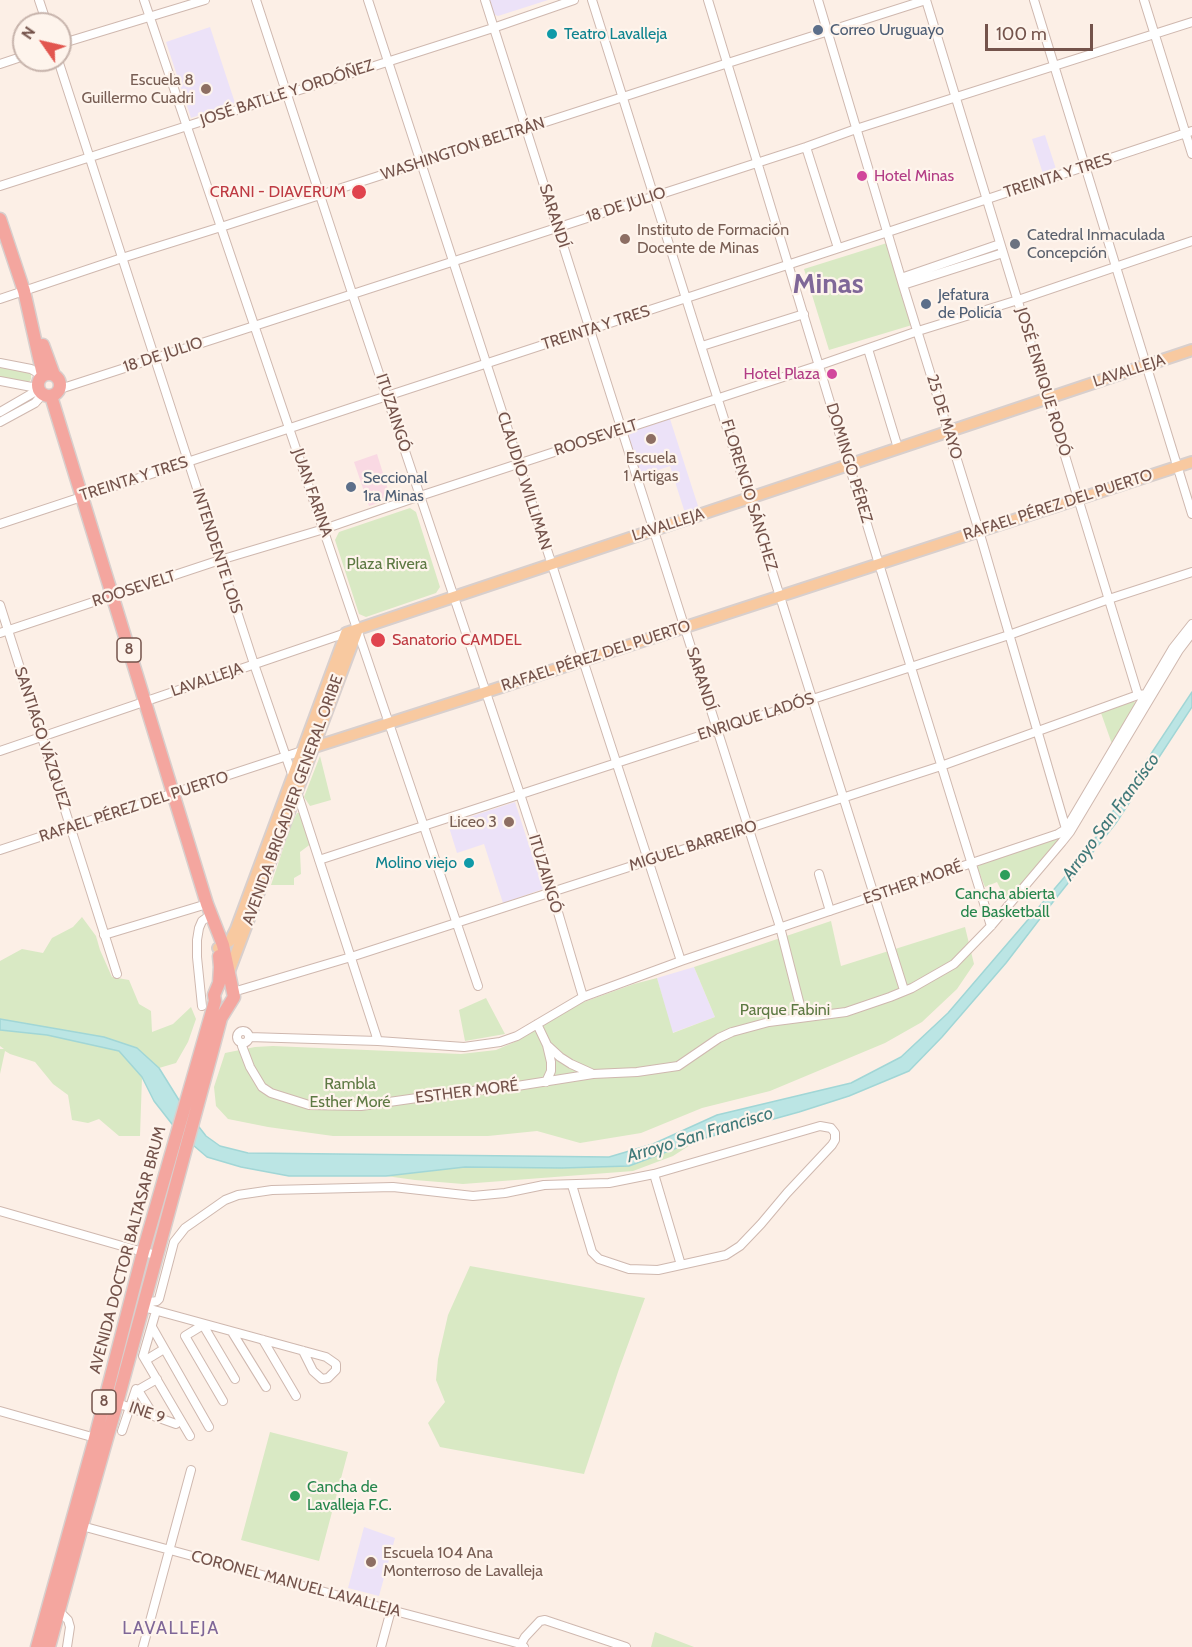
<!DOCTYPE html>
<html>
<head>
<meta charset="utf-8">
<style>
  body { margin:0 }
  #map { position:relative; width:1192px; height:1647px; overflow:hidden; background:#fcefe6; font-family:Cabin,sans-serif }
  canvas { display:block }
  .north { position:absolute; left:12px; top:12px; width:60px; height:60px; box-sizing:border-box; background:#fef4ec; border:2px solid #c7b4ac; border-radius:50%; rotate:304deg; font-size:16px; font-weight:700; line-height:24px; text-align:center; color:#74534b }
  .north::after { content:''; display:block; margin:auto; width:21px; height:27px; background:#e2564f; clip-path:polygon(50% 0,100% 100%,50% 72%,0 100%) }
  .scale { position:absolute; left:985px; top:24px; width:108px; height:27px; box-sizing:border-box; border:3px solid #74534b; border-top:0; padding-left:8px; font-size:18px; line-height:21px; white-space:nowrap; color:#74534b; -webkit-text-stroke:4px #fef4ec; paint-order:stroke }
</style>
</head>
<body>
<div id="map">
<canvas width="1192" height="1647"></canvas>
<div class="north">N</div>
<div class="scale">100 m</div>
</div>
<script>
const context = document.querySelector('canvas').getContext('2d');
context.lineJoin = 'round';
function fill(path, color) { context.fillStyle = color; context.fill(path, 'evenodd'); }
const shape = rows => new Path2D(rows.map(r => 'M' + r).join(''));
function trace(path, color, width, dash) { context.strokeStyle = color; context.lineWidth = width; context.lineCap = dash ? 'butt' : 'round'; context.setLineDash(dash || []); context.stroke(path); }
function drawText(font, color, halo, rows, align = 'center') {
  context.font = font + ' Cabin,sans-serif'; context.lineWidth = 4.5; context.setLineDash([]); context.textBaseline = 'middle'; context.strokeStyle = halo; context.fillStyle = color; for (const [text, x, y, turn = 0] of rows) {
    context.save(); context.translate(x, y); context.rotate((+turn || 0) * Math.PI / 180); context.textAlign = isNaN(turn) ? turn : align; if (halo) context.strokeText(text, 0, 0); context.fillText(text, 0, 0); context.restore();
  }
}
const education = shape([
  [489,0,548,0,498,16,493,14],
  [210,27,235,103,191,118,166,42],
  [1045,135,1056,169,1043,174,1032,139],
  [670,419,699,509,685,513,670,466,641,476,627,433],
  [515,802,543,889,503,903,484,844,457,853,448,824],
  [694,967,715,1017,672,1033,657,978],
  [364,1527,395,1538,379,1596,348,1588]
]);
const medical = shape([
  [377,454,391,499,369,506,354,462]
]);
const green = shape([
  [887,243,912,325,829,350,804,269],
  [0,367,31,373,31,379,29,382,0,377],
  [410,508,416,512,440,587,436,593,366,617,359,614,335,540,339,532],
  [1134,701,1136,705,1112,744,1101,713],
  [320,756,331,800,310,806,304,797],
  [297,813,303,813,312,843,300,852,301,874,294,878,294,885,271,885,291,825],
  [1064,835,1007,902,997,882,985,887,977,867,982,863],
  [82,917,96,936,100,950,112,977,129,980,139,1004,151,1011,152,1032,173,1024,191,1007,196,1019,188,1042,176,1063,159,1068,137,1048,104,1037,0,1019,0,961,22,949,43,953,52,938,73,927],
  [831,921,841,966,965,927,974,964,957,989,922,1022,885,1043,770,1091,702,1108,641,1133,580,1143,537,1131,488,1136,333,1136,268,1127,228,1119,216,1106,214,1087,225,1053,255,1047,273,1046,461,1054,496,1050,517,1041,581,1003,634,984,657,978,673,1033,715,1017,694,967],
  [486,998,505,1034,465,1041,459,1010],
  [0,1030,47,1035,119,1051,142,1077,140,1136,119,1136,99,1119,88,1123,72,1120,68,1095,53,1084,35,1062,10,1054,5,1051,0,1074,0,1049,4,1049,0,1046],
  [698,1140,673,1156,633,1171,463,1184,415,1180,386,1176,465,1167,562,1168,629,1166],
  [470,1266,645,1298,619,1369,584,1474,440,1447,428,1423,445,1402,436,1380,438,1359,448,1315],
  [270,1432,348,1452,319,1561,241,1540],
  [655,1632,694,1647,651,1647]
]);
const water = shape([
  [1192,692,1192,707,1116,823,1049,907,1006,963,942,1037,909,1071,849,1096,799,1112,698,1140,629,1166,562,1168,465,1167,386,1176,289,1176,241,1167,207,1157,179,1133,154,1101,142,1077,119,1051,47,1035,0,1030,0,1019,104,1037,137,1048,159,1068,182,1105,206,1136,220,1146,248,1153,609,1157,653,1144,717,1115,851,1083,901,1057,948,1013,1086,852,1192,692]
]);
const minor = shape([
  [39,0,47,24],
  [144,0,478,986],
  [256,0,352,293,520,794,552,892,583,997],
  [368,0,681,961],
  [485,0,780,927,803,1017],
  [592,0,904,990],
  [708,0,879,564,991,926],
  [818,0,903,285,979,531,1066,829,1068,831],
  [926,0,1138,695],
  [1034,0,1192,514],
  [1144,0,1192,154],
  [60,44,205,0],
  [58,60,254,664,293,777],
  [0,64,24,56],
  [806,147,838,248],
  [0,186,493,28,574,0],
  [901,278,1000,244],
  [903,285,1003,253],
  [0,299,122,258,221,227,728,63,926,0],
  [702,346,804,314],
  [868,349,898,448],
  [0,363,31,369,43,376],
  [0,381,37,388],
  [60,389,806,147,856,129,1192,22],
  [0,412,38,390],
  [0,422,35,403,42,395],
  [0,524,387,396,888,232,1192,131],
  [0,605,117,974],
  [0,633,220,560,324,529,420,496,820,365,918,331,1018,300,1192,241],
  [0,751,346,633],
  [297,792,378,1041],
  [0,850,302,751],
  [319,860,1009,635,1109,599,1192,572],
  [819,874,830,911],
  [104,935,207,904],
  [233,992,351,957,941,766,1138,695,1147,694],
  [202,1006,197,957,197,940,199,928,202,921,209,916],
  [537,1024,547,1045,551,1062,551,1071,546,1082],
  '237 1037a6 6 0 1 1 12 0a6 6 0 1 1-12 0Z',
  [249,1037,378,1041,464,1047,500,1042,517,1036,583,997,681,961,1058,834,1066,829,1173,648,1192,624],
  [243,1043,242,1046,250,1067,262,1087,271,1093,309,1105,361,1106,445,1094,517,1086,593,1074,637,1072,678,1066,719,1038,732,1032,769,1022,846,1012,890,997,912,988,954,964,991,926,1062,842,1070,832,1179,650,1192,633],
  [548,1046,560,1057,571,1064,591,1073],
  [654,1174,681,1265],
  [0,1211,143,1252,157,1255],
  [144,1303,157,1301,159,1299,174,1242,185,1228,225,1200,238,1195,272,1190,393,1187,473,1196,505,1193,544,1185,609,1183,654,1174,820,1126,831,1128,835,1133,835,1140,832,1145,787,1193,761,1224,740,1246,726,1255,658,1270,629,1269,599,1259,592,1252,572,1185],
  [143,1307,326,1357,336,1364,336,1370,328,1378,322,1379,313,1371,303,1351],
  [156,1311,143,1356,190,1436],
  [152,1327,209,1427],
  [232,1332,266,1387],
  [263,1340,296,1396],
  [146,1360,164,1349],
  [223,1401,185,1336,203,1325,235,1379],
  [117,1403,176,1424],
  [0,1411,99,1439],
  [154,1416,138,1390,157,1379],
  [122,1431,136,1389,138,1390],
  [78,1525,391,1610,521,1644,524,1647],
  [59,1611,68,1620,70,1627,67,1647],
  [521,1644,525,1637,540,1621,545,1620,626,1647],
  [143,1647,191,1470],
  [381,1647,391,1610]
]);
const major = shape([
  [302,751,486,692,1192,462],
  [218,948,230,941,236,929,346,633,1192,350],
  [229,972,358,629]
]);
const highway = shape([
  [0,219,24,291,43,375],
  [43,345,54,375],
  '38 385a11 11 0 1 1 22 0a11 11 0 1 1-22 0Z',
  [37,1647,95,1438,143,1252,215,1001,214,995,219,983,220,967,219,956],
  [49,1647,82,1526,117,1403,212,1052,221,1018,234,997,223,945,207,904,51,396]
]);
const markers = [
  [818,30,6,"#5c6f8a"],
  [552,34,6,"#0f9aa8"],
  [206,89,6,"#8d6e63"],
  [862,176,6,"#d1479c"],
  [359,192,8,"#e0444e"],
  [625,239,6,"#8d6e63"],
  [1015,244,6,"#6b7280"],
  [926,304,6,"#5c6f8a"],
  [832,374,6,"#d1479c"],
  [651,439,6,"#8d6e63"],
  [351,487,6,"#5c6f8a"],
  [378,640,8,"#e0444e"],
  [509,822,6,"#8d6e63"],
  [469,863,6,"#0f9aa8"],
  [1005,875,6,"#2e9e5b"],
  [295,1496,6,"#2e9e5b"],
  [371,1562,6,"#8d6e63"]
];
const shields = [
  [129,650,24],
  [104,1402,24]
];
const shieldNames = [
  ["8",129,650],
  ["8",104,1402]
];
const serviceNames = [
  ["Correo Uruguayo",830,30],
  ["Jefatura",938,295],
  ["de Policía",938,313],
  ["Seccional",363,478],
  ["1ra Minas",363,496]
];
const cultureNames = [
  ["Teatro Lavalleja",564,34],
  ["Molino viejo",457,863,"right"]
];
const educationNames = [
  ["Escuela 8",194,80],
  ["Guillermo Cuadri",194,98],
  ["Instituto de Formación",637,230,"left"],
  ["Docente de Minas",637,248,"left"],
  ["Escuela",651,458,"center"],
  ["1 Artigas",651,476,"center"],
  ["Liceo 3",497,822],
  ["Escuela 104 Ana",383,1553,"left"],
  ["Monterroso de Lavalleja",383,1571,"left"]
];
const streetNames = [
  ["JOSÉ BATLLE Y ORDÓÑEZ",287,93,-18],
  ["WASHINGTON BELTRÁN",463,149,-18],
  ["TREINTA Y TRES",1058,176,-18],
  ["18 DE JULIO",626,205,-18],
  ["SARANDÍ",554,216,72],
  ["TREINTA Y TRES",596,328,-18],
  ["18 DE JULIO",163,355,-18],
  ["LAVALLEJA",1129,371,-18],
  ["JOSÉ ENRIQUE RODÓ",1043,382,73],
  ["ITUZAINGÓ",393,413,72],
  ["25 DE MAYO",944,417,73],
  ["ROOSEVELT",596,438,-18],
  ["DOMINGO PÉREZ",849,463,73],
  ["TREINTA Y TRES",134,479,-18],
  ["CLAUDIO WILLIMAN",524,481,72],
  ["JUAN FARINA",312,493,71],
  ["FLORENCIO SÁNCHEZ",749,495,73],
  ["RAFAEL PÉREZ DEL PUERTO",1058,505,-18],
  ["LAVALLEJA",668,525,-18],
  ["INTENDENTE LOIS",217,551,72],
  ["ROOSEVELT",134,589,-18],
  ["RAFAEL PÉREZ DEL PUERTO",596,656,-18],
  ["SARANDÍ",701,679,72],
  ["LAVALLEJA",207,680,-19],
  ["ENRIQUE LADÓS",756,717,-18],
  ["SANTIAGO VÁZQUEZ",42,738,72],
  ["AVENIDA BRIGADIER GENERAL ORIBE",293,800,-70],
  ["RAFAEL PÉREZ DEL PUERTO",134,807,-18],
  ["MIGUEL BARREIRO",693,846,-18],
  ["ITUZAINGÓ",545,874,73],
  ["ESTHER MORÉ",913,883,-19],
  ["ESTHER MORÉ",467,1092,-7],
  ["AVENIDA DOCTOR BALTASAR BRUM",128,1250,-75],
  ["INE 9",147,1413,19],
  ["CORONEL MANUEL LAVALLEJA",296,1584,15]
];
const hotelNames = [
  ["Hotel Minas",874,176],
  ["Hotel Plaza",820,374,"right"]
];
const healthNames = [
  ["CRANI - DIAVERUM",346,192],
  ["Sanatorio CAMDEL",392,640,"left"]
];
const worshipNames = [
  ["Catedral Inmaculada",1027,235],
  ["Concepción",1027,253]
];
const parkNames = [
  ["Plaza Rivera",387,564],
  ["Parque Fabini",785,1010],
  ["Rambla",350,1084],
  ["Esther Moré",350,1102]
];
const leisureNames = [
  ["Cancha abierta",1005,894],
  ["de Basketball",1005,912],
  ["Cancha de",307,1487,"left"],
  ["Lavalleja F.C.",307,1505,"left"]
];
const waterNames = [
  ["Arroyo San Francisco",1111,817,-54],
  ["Arroyo San Francisco",700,1135,-17]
];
const neighbourhoodNames = [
  ["LAVALLEJA",171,1629]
];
const townNames = [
  ["Minas",828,285]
];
fill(education, '#ece2f8');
fill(medical, '#f9d9e3');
fill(green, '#d9e9c4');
fill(water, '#bbe5e4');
trace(water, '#a1d6d6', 1.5);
trace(minor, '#cfb8af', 10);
trace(major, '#d8cfcd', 14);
trace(highway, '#d8cfcd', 15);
trace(minor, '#fff', 8);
trace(major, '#f8c9a0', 10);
trace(highway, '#f4a69f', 12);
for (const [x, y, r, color] of markers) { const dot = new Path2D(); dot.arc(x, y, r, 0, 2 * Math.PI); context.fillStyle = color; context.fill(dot); trace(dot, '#fef4ec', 2); }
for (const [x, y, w] of shields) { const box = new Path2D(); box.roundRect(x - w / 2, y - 12, w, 24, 4.5); context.fillStyle = '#fef4ec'; context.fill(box); trace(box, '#74534b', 1.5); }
drawText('bold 15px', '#74534b', null, shieldNames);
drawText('16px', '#4e5e75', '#fef4ec', serviceNames, 'left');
drawText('16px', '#0d838f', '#fef4ec', cultureNames, 'left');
drawText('16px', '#785e54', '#fef4ec', educationNames, 'right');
drawText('16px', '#74534b', '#fef4ec', streetNames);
drawText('16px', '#b23c85', '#fef4ec', hotelNames, 'left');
drawText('16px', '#be3a42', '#fef4ec', healthNames, 'right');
drawText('16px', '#5b616d', '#fef4ec', worshipNames, 'left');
drawText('16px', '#5d7943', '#fef4ec', parkNames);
drawText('16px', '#27864d', '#fef4ec', leisureNames);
drawText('italic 18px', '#407979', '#fef4ec', waterNames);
context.letterSpacing = '1.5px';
drawText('18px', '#7f6798', '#fef4ec', neighbourhoodNames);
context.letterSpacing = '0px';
drawText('bold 28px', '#7f6798', '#fef4ec', townNames);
</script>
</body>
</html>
